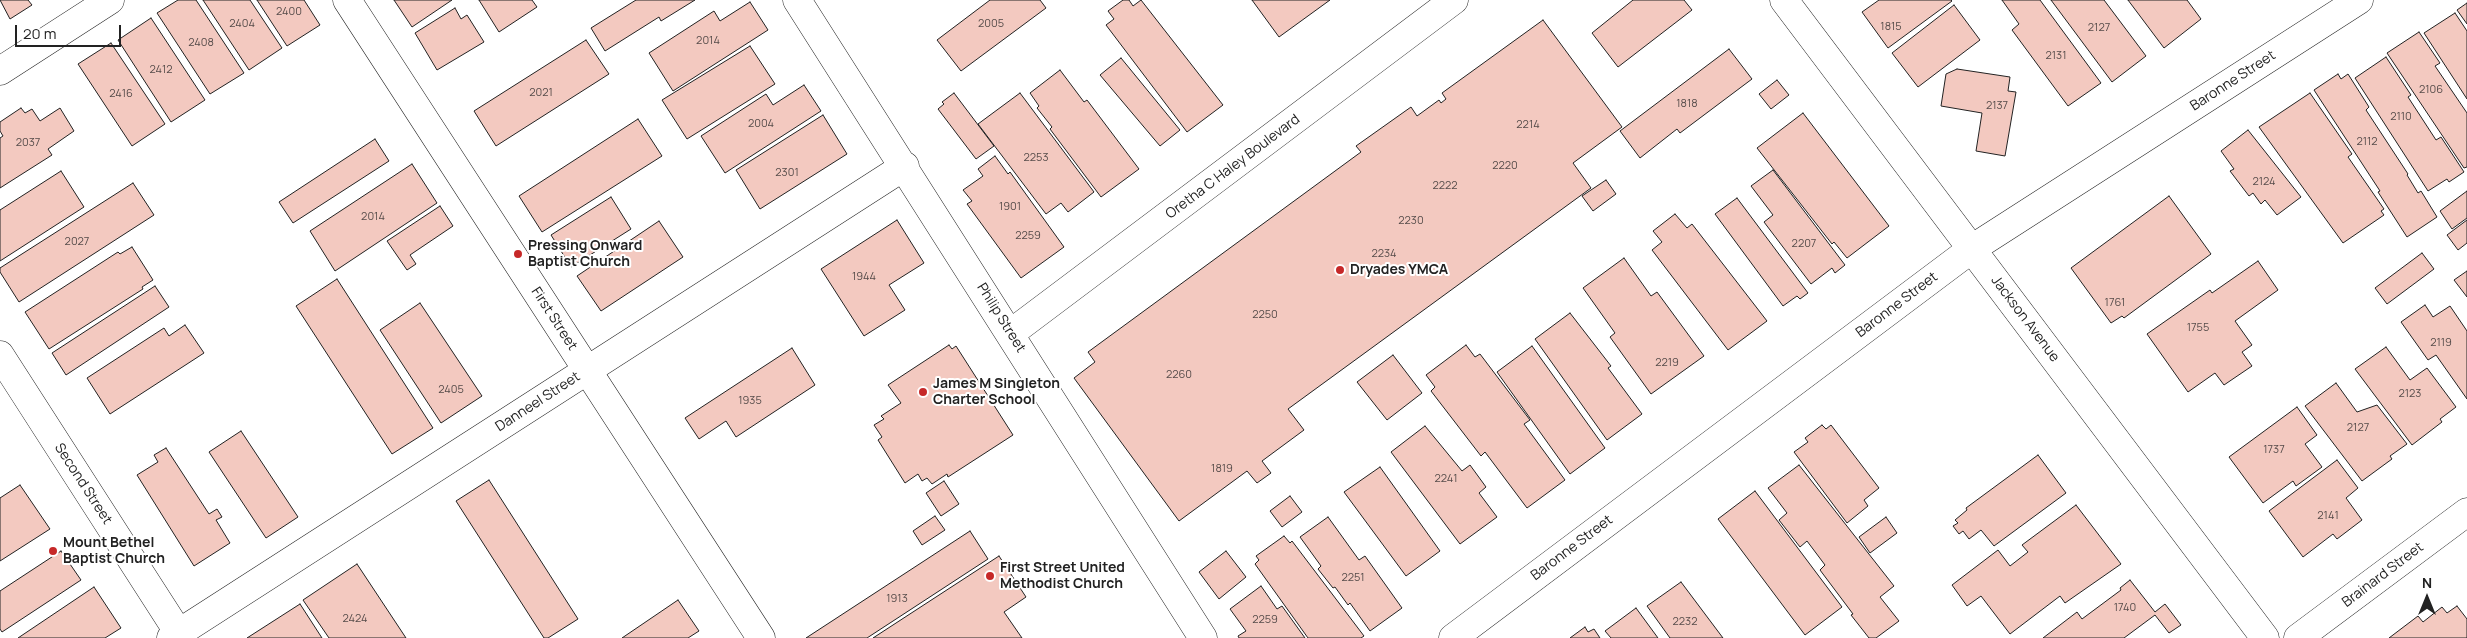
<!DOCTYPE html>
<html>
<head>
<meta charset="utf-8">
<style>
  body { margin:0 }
  #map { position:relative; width:2467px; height:638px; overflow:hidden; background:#fff; font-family:Manrope,sans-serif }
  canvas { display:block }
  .north { position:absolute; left:2402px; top:573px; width:50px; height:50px; -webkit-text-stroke:4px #fff; paint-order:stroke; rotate:0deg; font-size:14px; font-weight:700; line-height:20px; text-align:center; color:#222 }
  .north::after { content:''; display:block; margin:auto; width:18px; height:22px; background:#222; clip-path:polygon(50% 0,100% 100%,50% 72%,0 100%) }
  .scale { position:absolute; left:15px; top:25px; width:106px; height:22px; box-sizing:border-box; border:2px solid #222; border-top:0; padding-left:6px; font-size:15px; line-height:18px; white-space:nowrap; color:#222; -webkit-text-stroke:4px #fff; paint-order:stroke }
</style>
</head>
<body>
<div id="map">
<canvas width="2467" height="638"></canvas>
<div class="north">N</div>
<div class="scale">20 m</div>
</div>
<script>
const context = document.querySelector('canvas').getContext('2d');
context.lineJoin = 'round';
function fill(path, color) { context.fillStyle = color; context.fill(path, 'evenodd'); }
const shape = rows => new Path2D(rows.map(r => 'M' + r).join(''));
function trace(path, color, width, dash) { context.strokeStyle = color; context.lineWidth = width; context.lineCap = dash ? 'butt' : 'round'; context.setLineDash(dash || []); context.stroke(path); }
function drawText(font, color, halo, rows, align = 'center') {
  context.font = font + ' Manrope,sans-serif'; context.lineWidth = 4; context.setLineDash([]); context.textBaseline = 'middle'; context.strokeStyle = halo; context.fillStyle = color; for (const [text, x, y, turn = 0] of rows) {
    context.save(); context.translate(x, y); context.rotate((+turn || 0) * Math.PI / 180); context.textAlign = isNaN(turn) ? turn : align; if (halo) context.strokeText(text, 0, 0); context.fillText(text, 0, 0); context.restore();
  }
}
const building = shape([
  [0,0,28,0,32,5,10,19,0,0],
  [178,0,196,0,244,73,210,94,157,13,178,0],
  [203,0,250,0,282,48,249,70,203,0],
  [257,0,304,0,320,25,287,46,257,0],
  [394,0,452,0,412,27,394,0],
  [479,0,532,0,537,7,499,32,479,0],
  [636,0,695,0,661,21,659,17,605,51,591,28,636,0],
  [990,0,1040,0,1046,8,961,71,937,40,990,0],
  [1123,0,1129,0,1133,6,1141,0,1223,105,1187,132,1106,25,1114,19,1108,11,1123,0],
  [1252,0,1330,0,1279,37,1252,0],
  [1633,0,1684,0,1692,10,1618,67,1592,33,1633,0],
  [1879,0,1951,0,1952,1,1888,48,1862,12,1879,0],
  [2002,0,2040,0,2101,83,2068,106,2012,30,2019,24,2002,0],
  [2051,0,2104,0,2146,56,2112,82,2051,0],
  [2128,0,2187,0,2201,19,2164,48,2128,0],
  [750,2,768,30,673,91,649,53,714,11,720,21,750,2],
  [2467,3,2467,24,2457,10,2467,3],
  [1954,5,1980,40,1918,87,1892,53,1954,5],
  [455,8,461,19,467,15,484,42,437,70,415,33,455,8],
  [2455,13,2467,31,2467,99,2424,33,2455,13],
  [151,18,205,100,171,122,118,40,151,18],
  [1543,20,1622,127,1573,163,1591,188,1288,409,1304,430,1262,461,1271,473,1257,483,1247,471,1179,521,1074,378,1095,362,1088,352,1361,152,1356,146,1411,107,1417,116,1439,100,1441,103,1446,99,1442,93,1543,20],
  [2419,32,2440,63,2435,66,2467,113,2467,167,2464,168,2387,53,2419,32],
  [586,40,609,74,496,146,474,111,586,40],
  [111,43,165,124,132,146,78,64,111,43],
  [750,46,775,84,687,139,662,100,750,46],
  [1729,49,1752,79,1680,133,1677,129,1640,158,1620,131,1729,49],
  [2386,57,2411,95,2408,97,2436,140,2441,137,2464,172,2449,182,2447,179,2428,191,2355,78,2386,57],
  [1121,58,1180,130,1160,146,1100,75,1121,58],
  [1957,69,2010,77,2008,91,2016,92,2005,156,1976,151,1982,113,1941,106,1946,74,1957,69],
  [1060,70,1084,102,1087,100,1139,169,1101,197,1050,129,1052,127,1037,108,1039,106,1030,93,1060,70],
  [2338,74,2341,79,2348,74,2369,107,2366,110,2408,174,2407,175,2418,193,2421,191,2437,217,2407,237,2378,192,2380,191,2314,90,2338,74],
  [1777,80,1789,95,1771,109,1759,94,1777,80],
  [804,85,821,111,725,173,701,136,766,94,773,105,804,85],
  [954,93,994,146,976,159,938,109,944,104,942,102,954,93],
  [1020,93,1094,192,1068,212,1061,203,1046,214,978,124,1020,93],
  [2310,93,2352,154,2348,157,2384,209,2381,211,2384,215,2343,243,2259,127,2310,93],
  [21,108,25,113,32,109,40,121,60,108,74,131,48,149,52,155,0,188,0,138,3,136,0,131,0,122,21,108],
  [1803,113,1889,226,1847,258,1834,242,1832,244,1757,148,1803,113],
  [823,115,847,154,760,209,736,170,823,115],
  [638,119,662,156,542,232,519,196,638,119],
  [2248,130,2301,197,2277,215,2265,200,2261,204,2253,193,2249,196,2230,171,2234,169,2221,151,2248,130],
  [375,139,389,161,293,223,279,202,375,139],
  [995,156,1008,174,1010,172,1064,247,1021,278,967,204,972,201,963,190,983,176,978,169,995,156],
  [412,164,437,203,335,271,310,231,412,164],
  [1773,170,1845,265,1835,273,1832,268,1811,284,1764,222,1773,215,1751,186,1773,170],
  [61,171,84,207,0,261,0,210,61,171],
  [1606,180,1616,194,1593,211,1582,196,1606,180],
  [133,183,154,215,19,302,0,272,0,268,133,183],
  [2467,191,2467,218,2452,229,2440,211,2467,191],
  [2169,196,2211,254,2124,318,2122,316,2111,323,2071,268,2169,196],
  [611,197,631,229,571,267,551,235,611,197],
  [1737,198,1808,293,1800,299,1797,296,1783,306,1715,214,1737,198],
  [440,206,453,226,410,255,416,264,407,270,387,241,440,206],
  [1675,214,1687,228,1692,224,1767,321,1728,350,1652,250,1662,242,1653,231,1675,214],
  [897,220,924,263,889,285,905,310,864,336,821,269,897,220],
  [2467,220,2467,243,2458,250,2447,235,2467,220],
  [659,221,683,257,601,311,577,276,659,221],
  [132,247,153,280,142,287,143,289,49,349,25,312,118,252,120,254,132,247],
  [2422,253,2434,269,2387,304,2375,288,2422,253],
  [1624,258,1651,296,1657,292,1704,356,1651,394,1610,337,1615,333,1583,288,1624,258],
  [2258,261,2278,290,2235,321,2252,345,2242,352,2252,366,2224,385,2215,373,2188,392,2147,334,2210,290,2212,293,2258,261],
  [2467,271,2467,297,2454,280,2467,271],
  [337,279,433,428,392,454,296,306,337,279],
  [155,286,169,307,66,375,52,353,155,286],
  [420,303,482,396,441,423,380,330,420,303],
  [2425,305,2433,317,2450,306,2467,331,2467,399,2436,355,2428,360,2401,322,2425,305],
  [1570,313,1611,366,1608,368,1642,414,1607,440,1535,339,1570,313],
  [185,325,204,353,110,414,87,378,164,328,169,336,185,325],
  [949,345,952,349,956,346,1013,435,948,477,947,474,932,484,927,478,922,481,918,474,905,483,878,440,882,437,874,425,884,419,881,416,901,403,888,385,949,345],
  [1466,345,1475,357,1480,354,1530,420,1524,424,1565,480,1527,508,1485,452,1481,456,1431,391,1435,387,1426,375,1466,345],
  [1532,346,1605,448,1570,474,1497,372,1532,346],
  [2386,347,2410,380,2427,368,2456,407,2440,419,2442,422,2412,445,2355,369,2386,347],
  [792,348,815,385,736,437,726,421,699,439,685,418,792,348],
  [1393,355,1422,393,1387,420,1357,382,1393,355],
  [2336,383,2357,412,2377,405,2407,444,2390,456,2392,459,2362,481,2305,406,2336,383],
  [2297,407,2317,435,2305,444,2322,467,2296,486,2293,481,2263,503,2229,457,2297,407],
  [1822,425,1826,429,1831,425,1879,488,1864,500,1868,506,1847,523,1794,452,1808,442,1805,438,1822,425],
  [1425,426,1462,471,1470,465,1486,487,1479,493,1497,517,1460,544,1391,452,1425,426],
  [241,431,298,517,266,538,209,452,241,431],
  [166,448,209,514,217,509,222,517,216,520,230,543,194,566,137,475,158,462,154,455,166,448],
  [2038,455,2066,493,1994,546,1981,530,1969,539,1963,531,1959,534,1953,526,1958,523,1955,520,1967,510,1966,508,2038,455],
  [2337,460,2358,488,2346,498,2362,520,2337,539,2333,534,2303,557,2269,511,2337,460],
  [1799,465,1894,586,1880,597,1899,621,1876,638,1869,638,1851,615,1853,614,1820,570,1825,565,1807,541,1800,547,1779,520,1787,513,1768,488,1799,465],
  [1380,467,1440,551,1406,576,1344,492,1380,467],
  [489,480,578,619,548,638,544,638,456,501,489,480],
  [944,481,959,504,941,516,926,493,944,481],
  [20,485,50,529,0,561,0,498,20,485],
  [1755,491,1842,607,1805,635,1718,519,1755,491],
  [1290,496,1302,512,1282,527,1270,511,1290,496],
  [2076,505,2121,564,2065,603,2060,596,2010,634,1981,596,1967,606,1952,585,1998,550,2010,566,2028,552,2022,545,2076,505],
  [935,516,945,530,922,545,913,531,935,516],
  [1328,517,1359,560,1365,556,1402,608,1370,631,1350,603,1348,605,1335,587,1333,588,1318,569,1321,566,1300,537,1328,517],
  [1886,517,1897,533,1870,553,1859,537,1886,517],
  [970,531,988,559,867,638,806,638,970,531],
  [1284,536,1290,543,1292,541,1364,636,1361,638,1308,638,1255,564,1259,560,1256,556,1284,536],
  [61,551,81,580,2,632,0,629,0,591,61,551],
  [1226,551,1246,577,1219,599,1199,572,1226,551],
  [999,556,1026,597,1004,612,1022,638,873,638,999,556],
  [357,564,406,638,329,638,303,600,357,564],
  [2130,580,2155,612,2165,604,2181,625,2169,633,2155,615,2124,638,2043,638,2077,612,2082,619,2121,590,2120,588,2130,580],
  [1681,582,1723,638,1670,638,1647,606,1681,582],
  [1261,586,1277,609,1282,606,1305,638,1239,638,1238,636,1246,631,1230,609,1261,586],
  [94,587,121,628,105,638,18,638,94,587],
  [678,600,699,631,688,638,622,638,678,600],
  [300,604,322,638,247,638,300,604],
  [2457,606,2467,619,2467,638,2389,638,2418,616,2423,622,2442,607,2447,613,2457,606],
  [1636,608,1658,638,1611,638,1605,631,1636,608],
  [1585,627,1588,632,1594,629,1600,638,1570,638,1585,627]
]);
const street = shape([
  [347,0,761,638],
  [797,0,1203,638],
  [0,71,110,0],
  [1011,333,1454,0],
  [0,355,182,638],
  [171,638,905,166],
  [1453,638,1973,248,2359,0],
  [2298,638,2467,512]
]);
const secondary = shape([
  [1784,0,2265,638]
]);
const markers = [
  [518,254,5,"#c62828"],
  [1340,270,5,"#c62828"],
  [923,392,5,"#c62828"],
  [53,551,5,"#c62828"],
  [990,576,5,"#c62828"]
];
const numberNames = [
  ["2400",289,12],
  ["2404",242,24],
  ["2005",991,24],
  ["1815",1891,27],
  ["2127",2099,28],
  ["2014",708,41],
  ["2408",201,43],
  ["2131",2056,56],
  ["2412",161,70],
  ["2106",2431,90],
  ["2021",541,93],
  ["2416",121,94],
  ["1818",1687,104],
  ["2137",1997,106],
  ["2110",2401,117],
  ["2004",761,124],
  ["2214",1528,125],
  ["2112",2367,142],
  ["2037",28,143],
  ["2253",1036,158],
  ["2220",1505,166],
  ["2301",787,173],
  ["2124",2264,182],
  ["2222",1445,186],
  ["1901",1010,207],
  ["2014",373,217],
  ["2230",1411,221],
  ["2259",1028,236],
  ["2027",77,242],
  ["2207",1804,244],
  ["2234",1384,254],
  ["1944",864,277],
  ["1761",2115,303],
  ["2250",1265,315],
  ["1755",2198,328],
  ["2119",2441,343],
  ["2219",1667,363],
  ["2260",1179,375],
  ["2405",451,390],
  ["2123",2410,394],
  ["1935",750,401],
  ["2127",2358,428],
  ["1737",2274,450],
  ["1819",1222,469],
  ["2241",1446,479],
  ["2141",2328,516],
  ["2251",1353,578],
  ["1913",897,599],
  ["1740",2125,608],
  ["2424",355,619],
  ["2259",1265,620],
  ["2232",1685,622]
];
const streetNames = [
  ["Baronne Street",2233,81,-33],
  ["Oretha C Haley Boulevard",1233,167,-37],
  ["Baronne Street",1897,305,-37],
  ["Philip Street",1001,318,58],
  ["First Street",554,319,57],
  ["Jackson Avenue",2025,319,53],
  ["Danneel Street",538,402,-33],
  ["Second Street",83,484,57],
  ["Baronne Street",1572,548,-37],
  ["Brainard Street",2383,575,-37]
];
const poiNames = [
  ["Pressing Onward",528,246],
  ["Baptist Church",528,262],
  ["Dryades YMCA",1350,270],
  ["James M Singleton",933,384],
  ["Charter School",933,400],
  ["Mount Bethel",63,543],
  ["Baptist Church",63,559],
  ["First Street United",1000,568],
  ["Methodist Church",1000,584]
];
fill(building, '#f3c9c0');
trace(building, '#222', 1);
trace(street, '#222', 29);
trace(secondary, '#222', 29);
trace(street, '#fff', 28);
trace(secondary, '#fff', 28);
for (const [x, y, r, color] of markers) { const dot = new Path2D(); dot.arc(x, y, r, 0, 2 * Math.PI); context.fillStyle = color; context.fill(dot); trace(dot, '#fff', 2); }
drawText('11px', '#564c4a', null, numberNames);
drawText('14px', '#222', '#fff', streetNames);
drawText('bold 14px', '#222', '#fff', poiNames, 'left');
</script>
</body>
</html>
